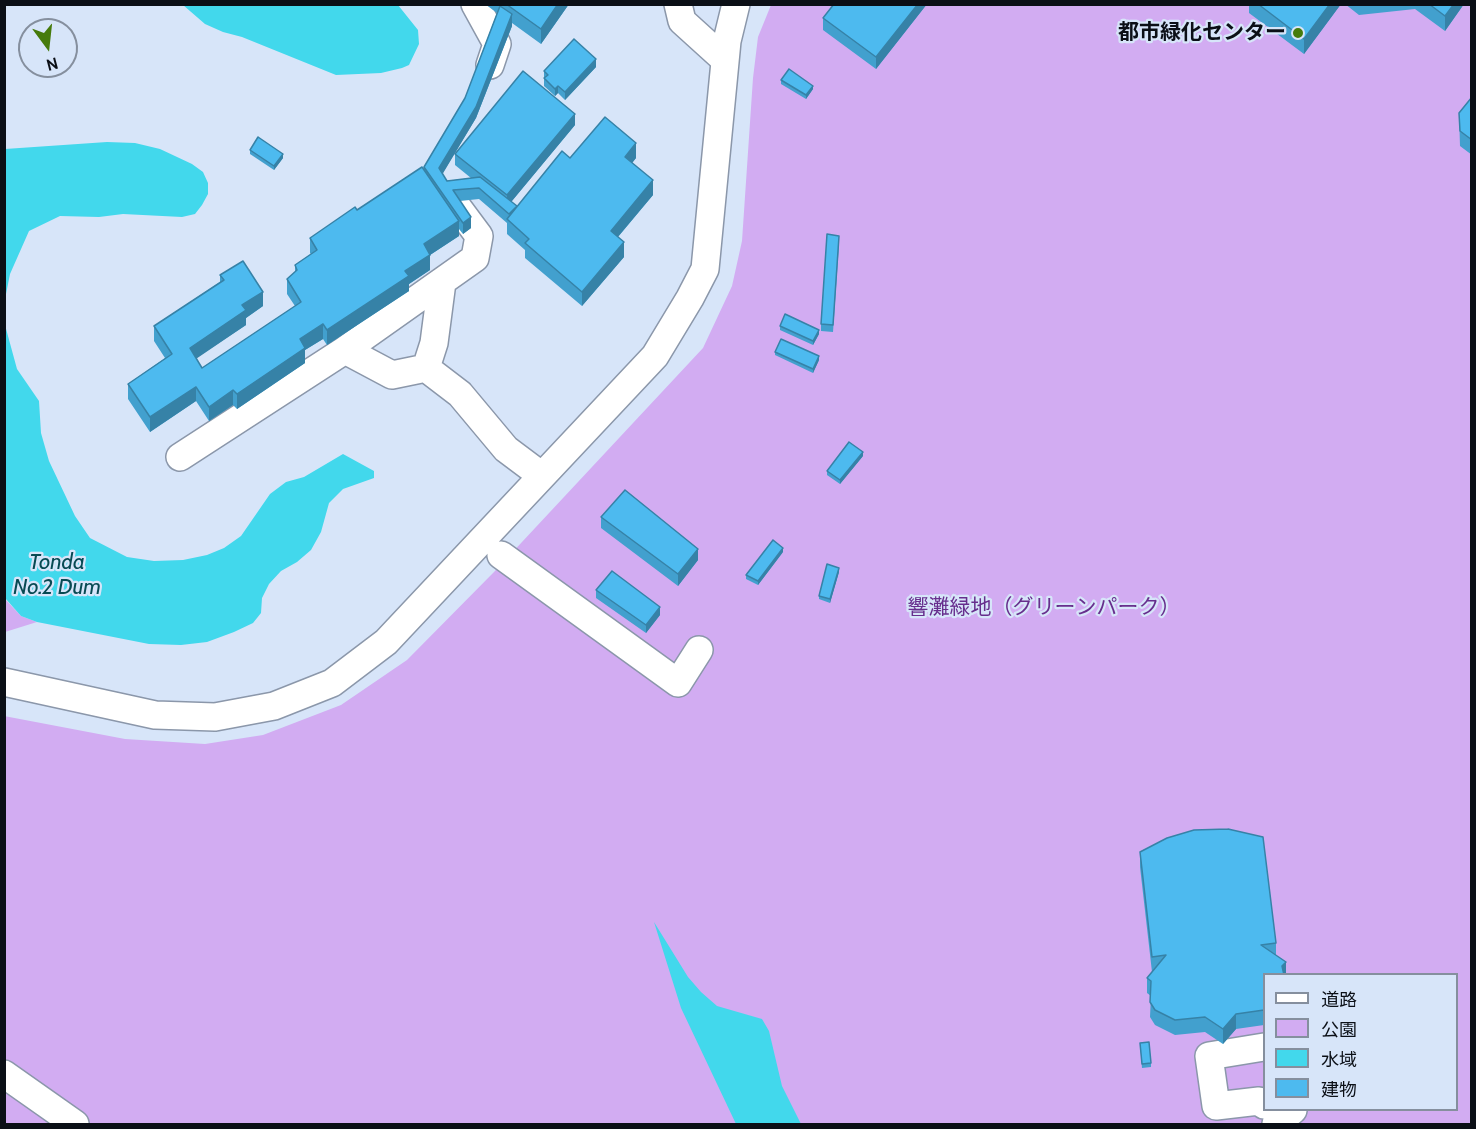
<!DOCTYPE html>
<html>
<head>
<meta charset="utf-8">
<style>
  body { margin:0 }
  #map { position:relative; width:1476px; height:1129px; overflow:hidden; background:#d7e5f9; font-family:Cabin,"Noto Sans JP",sans-serif }
  canvas { display:block }
  .frame { position:absolute; inset:0; border:6px solid #0b0f16; pointer-events:none }
  .legend { position:absolute; left:1263px; top:973px; width:195px; height:138px; box-sizing:border-box; background:#d7e5f9; border:2px solid #858f9e; margin:0; padding:8px 10px; list-style:none; font-size:18px; color:#0b0f16 }
  .legend li { display:flex; align-items:center; gap:12px; height:30px }
  .legend b { width:30px; border:2px solid #858f9e }
  .north { position:absolute; left:18px; top:18px; width:60px; height:60px; box-sizing:border-box; background:#d7e5f9; border:2px solid #858f9e; border-radius:50%; rotate:165deg; font-size:16px; font-weight:700; line-height:24px; text-align:center; color:#0b0f16 }
  .north::after { content:''; display:block; margin:auto; width:21px; height:27px; background:#467b0c; clip-path:polygon(50% 0,100% 100%,50% 72%,0 100%) }
</style>
</head>
<body>
<div id="map">
<canvas width="1476" height="1129"></canvas>
<div class="frame"></div>
<ul class="legend">
<li><b style="height:8px;background:#fff"></b>道路</li>
<li><b style="height:16px;background:#d2acf2"></b>公園</li>
<li><b style="height:16px;background:#42d8ec"></b>水域</li>
<li><b style="height:16px;background:#4dbaef"></b>建物</li>
</ul>
<div class="north">N</div>
</div>
<script>
const context = document.querySelector('canvas').getContext('2d');
context.lineJoin = 'round';
function fill(path, color) { context.fillStyle = color; context.fill(path, 'evenodd'); }
const shape = rows => new Path2D(rows.map(r => 'M' + r).join(''));
function trace(path, color, width, dash) { context.strokeStyle = color; context.lineWidth = width; context.lineCap = dash ? 'butt' : 'round'; context.setLineDash(dash || []); context.stroke(path); }
function drawText(font, color, halo, rows, align = 'center') {
  context.font = font + ' Cabin,"Noto Sans JP",sans-serif'; context.lineWidth = 4.5; context.setLineDash([]); context.textBaseline = 'middle'; context.strokeStyle = halo; context.fillStyle = color; for (const [text, x, y, turn = 0] of rows) {
    context.save(); context.translate(x, y); context.rotate((+turn || 0) * Math.PI / 180); context.textAlign = isNaN(turn) ? turn : align; if (halo) context.strokeText(text, 0, 0); context.fillText(text, 0, 0); context.restore();
  }
}
const green = shape([
  [771,5,1471,5,1471,1124,5,1124,4,716,125,739,205,744,263,735,341,705,407,660,494,572,703,348,732,286,742,241,753,78,758,37],
  [1264,974,1456,974,1456,1110,1264,1110],
  [4,598,21,616,37,622,5,632]
]);
const water = shape([
  [183,5,398,5,418,30,419,44,409,65,402,68,381,73,336,75,242,37,223,32,205,24],
  [107,142,135,143,160,149,192,164,203,172,208,183,208,194,202,205,195,214,182,217,123,214,99,217,60,216,29,231,10,274,5,299,5,149],
  [5,325,17,369,39,401,41,433,49,461,75,516,90,538,127,557,154,561,183,560,207,555,224,548,241,536,270,494,286,482,304,477,343,454,374,471,374,478,343,489,329,503,321,532,311,550,297,562,281,571,269,584,262,598,261,613,253,623,234,632,207,642,181,645,149,644,37,622,21,616,5,598],
  [654,922,688,977,701,992,717,1006,762,1019,769,1031,782,1086,801,1124,736,1124,681,1008]
]);
const minor = shape([
  [475,4,497,44,490,65],
  [678,4,682,21,725,60],
  [345,350,475,258,479,236,450,197],
  [426,368,434,343,442,282],
  [180,457,345,350,392,375,426,368,460,394,506,449,542,476],
  [501,555,678,683,699,650],
  [4,682,155,715,215,717,274,706,332,683,386,642,655,356,690,298,705,269,727,41,736,4],
  [1264,1047,1209,1056,1216,1106,1259,1101,1264,1105],
  [4,1074,75,1124],
  [1276,1124,1293,1110]
]);
const wall = shape([
  [485,4,569,4,541,44,512,23,512,26,476,118,442,174,447,181,471,178,455,165,455,154,575,125,511,202,517,207,570,158,636,158,632,163,653,195,618,237,624,257,582,306,525,258,525,250,507,234,507,223,479,199,460,201,471,228,463,234,459,229,459,236,430,255,430,270,409,284,409,291,327,345,323,339,305,350,305,363,237,409,233,405,209,421,196,401,150,432,128,399,128,384,165,358,154,341,154,326,220,282,220,275,263,306,246,318,246,325,196,358,202,368,295,306,287,294,287,279,295,272,295,265,311,254,310,253,310,238,424,170,424,167,465,98,497,13],
  [927,4,876,69,823,30,823,18],
  [1249,4,1341,4,1304,54,1249,13],
  [1345,4,1464,4,1445,31,1415,9,1359,15],
  [596,67,565,100,558,93,555,96,544,86,544,71],
  [781,80,813,89,806,99,781,84],
  [1472,97,1472,155,1460,146,1459,113],
  [250,150,283,158,274,170,250,154],
  [839,244,833,332,821,331,821,324],
  [780,326,819,334,813,345,780,330],
  [775,352,819,360,813,373,775,355],
  [863,456,840,484,827,475,827,471],
  [601,517,698,560,678,586,601,528],
  [783,552,758,585,746,579,746,575],
  [839,572,830,603,819,599,819,596],
  [596,590,660,615,646,633,596,598],
  [1140,852,1276,943,1276,955,1286,975,1264,975,1264,1025,1236,1029,1223,1044,1205,1032,1175,1035,1155,1025,1150,1017,1151,996,1147,993,1147,978,1152,972,1140,867],
  [1140,1043,1151,1063,1151,1067,1142,1068]
]);
const shadedWall = shape([
  [558,4,569,4,541,44,541,29],
  [918,4,927,4,876,69,876,57],
  [1330,4,1341,4,1304,54,1304,39],
  [1454,4,1464,4,1445,31,1445,16],
  [512,14,512,26,476,118,439,180,439,168],
  [596,59,596,67,565,100,565,92],
  [558,86,558,93,555,96,555,89],
  [813,86,813,89,806,99,806,95],
  [575,114,575,125,507,207,507,195],
  [636,143,636,158,625,172,625,157],
  [283,154,283,158,274,170,274,166],
  [653,180,653,195,611,245,611,231],
  [471,217,471,228,463,234,463,223],
  [459,221,459,236,430,255,430,270,409,284,409,291,327,345,327,330,405,271,424,244],
  [624,242,624,257,582,306,582,292],
  [263,292,263,306,246,318,246,325,190,363,190,348,242,305],
  [323,324,323,339,305,350,305,363,237,409,237,394,300,339],
  [819,330,819,334,813,345,813,341],
  [819,356,819,360,813,373,813,369],
  [196,387,196,401,150,432,150,417],
  [233,390,233,405,209,421,209,407],
  [863,452,863,456,840,484,840,480],
  [783,548,783,552,758,585,758,581],
  [698,549,698,560,678,586,678,574],
  [839,568,839,572,830,603,830,599],
  [660,607,660,615,646,633,646,625],
  [1286,962,1286,975,1282,975,1282,966],
  [1236,1014,1236,1029,1223,1044,1223,1029]
]);
const building = shape([
  [506,4,558,4,541,29,506,4],
  [834,4,918,4,876,57,823,18,834,4],
  [1258,4,1330,4,1304,39,1258,4],
  [1429,4,1454,4,1445,16,1429,4],
  [500,6,512,14,476,107,439,168,447,181,480,177,517,206,509,214,479,188,453,190,471,217,463,223,424,167,465,98,500,6],
  [574,39,596,59,565,92,558,86,555,89,544,78,548,75,544,71,574,39],
  [789,69,813,86,806,95,781,80,789,69],
  [523,71,575,114,507,195,455,154,523,71],
  [1472,97,1472,140,1460,131,1459,113,1472,97],
  [605,117,636,143,625,157,653,180,611,231,624,242,582,292,525,243,529,239,507,219,562,151,570,158,605,117],
  [258,137,283,154,274,166,250,150,258,137],
  [422,167,459,221,424,244,430,255,405,271,409,276,327,330,323,324,300,339,305,348,237,394,233,390,209,407,196,387,150,417,128,384,172,354,154,326,224,280,220,275,243,261,263,292,242,305,246,310,190,348,202,368,301,302,287,279,297,270,295,265,317,250,310,238,355,207,357,210,422,167],
  [827,234,839,236,833,325,821,324,827,234],
  [785,314,819,330,813,341,780,326,785,314],
  [781,339,819,356,813,369,775,352,781,339],
  [849,442,863,452,840,480,827,471,849,442],
  [625,490,698,549,678,574,601,517,625,490],
  [773,540,783,548,758,581,746,575,773,540],
  [827,564,839,568,830,599,819,596,827,564],
  [612,571,660,607,646,625,596,590,612,571],
  [1228,829,1263,837,1276,943,1261,945,1286,962,1282,966,1284,975,1264,975,1264,1010,1236,1014,1223,1029,1205,1017,1175,1020,1155,1010,1150,1002,1151,981,1147,978,1166,955,1152,957,1140,852,1167,838,1194,830,1228,829],
  [1149,1042,1151,1063,1142,1064,1140,1043,1149,1042]
]);
const markers = [
  [1298,33,6,"#467b0c"]
];
const poiNames = [
  ["都市緑化センター",1286,33]
];
const parkNames = [
  ["響灘緑地（グリーンパーク）",1044,608]
];
const waterNames = [
  ["Tonda",57,563],
  ["No.2 Dum",57,588]
];
fill(green, '#d2acf2');
fill(water, '#42d8ec');
trace(minor, '#8b97aa', 30);
trace(minor, '#fff', 27);
fill(wall, '#42a0ce');
fill(shadedWall, '#3682a7');
fill(building, '#4dbaef');
trace(building, '#3682a7', 1.5);
for (const [x, y, r, color] of markers) { const dot = new Path2D(); dot.arc(x, y, r, 0, 2 * Math.PI); context.fillStyle = color; context.fill(dot); trace(dot, '#d7e5f9', 2); }
drawText('bold 21px', '#0b0f16', '#d7e5f9', poiNames, 'right');
drawText('21px', '#672e8d', '#d7e5f9', parkNames);
drawText('italic 22px', '#074a53', '#d7e5f9', waterNames);
</script>
</body>
</html>
